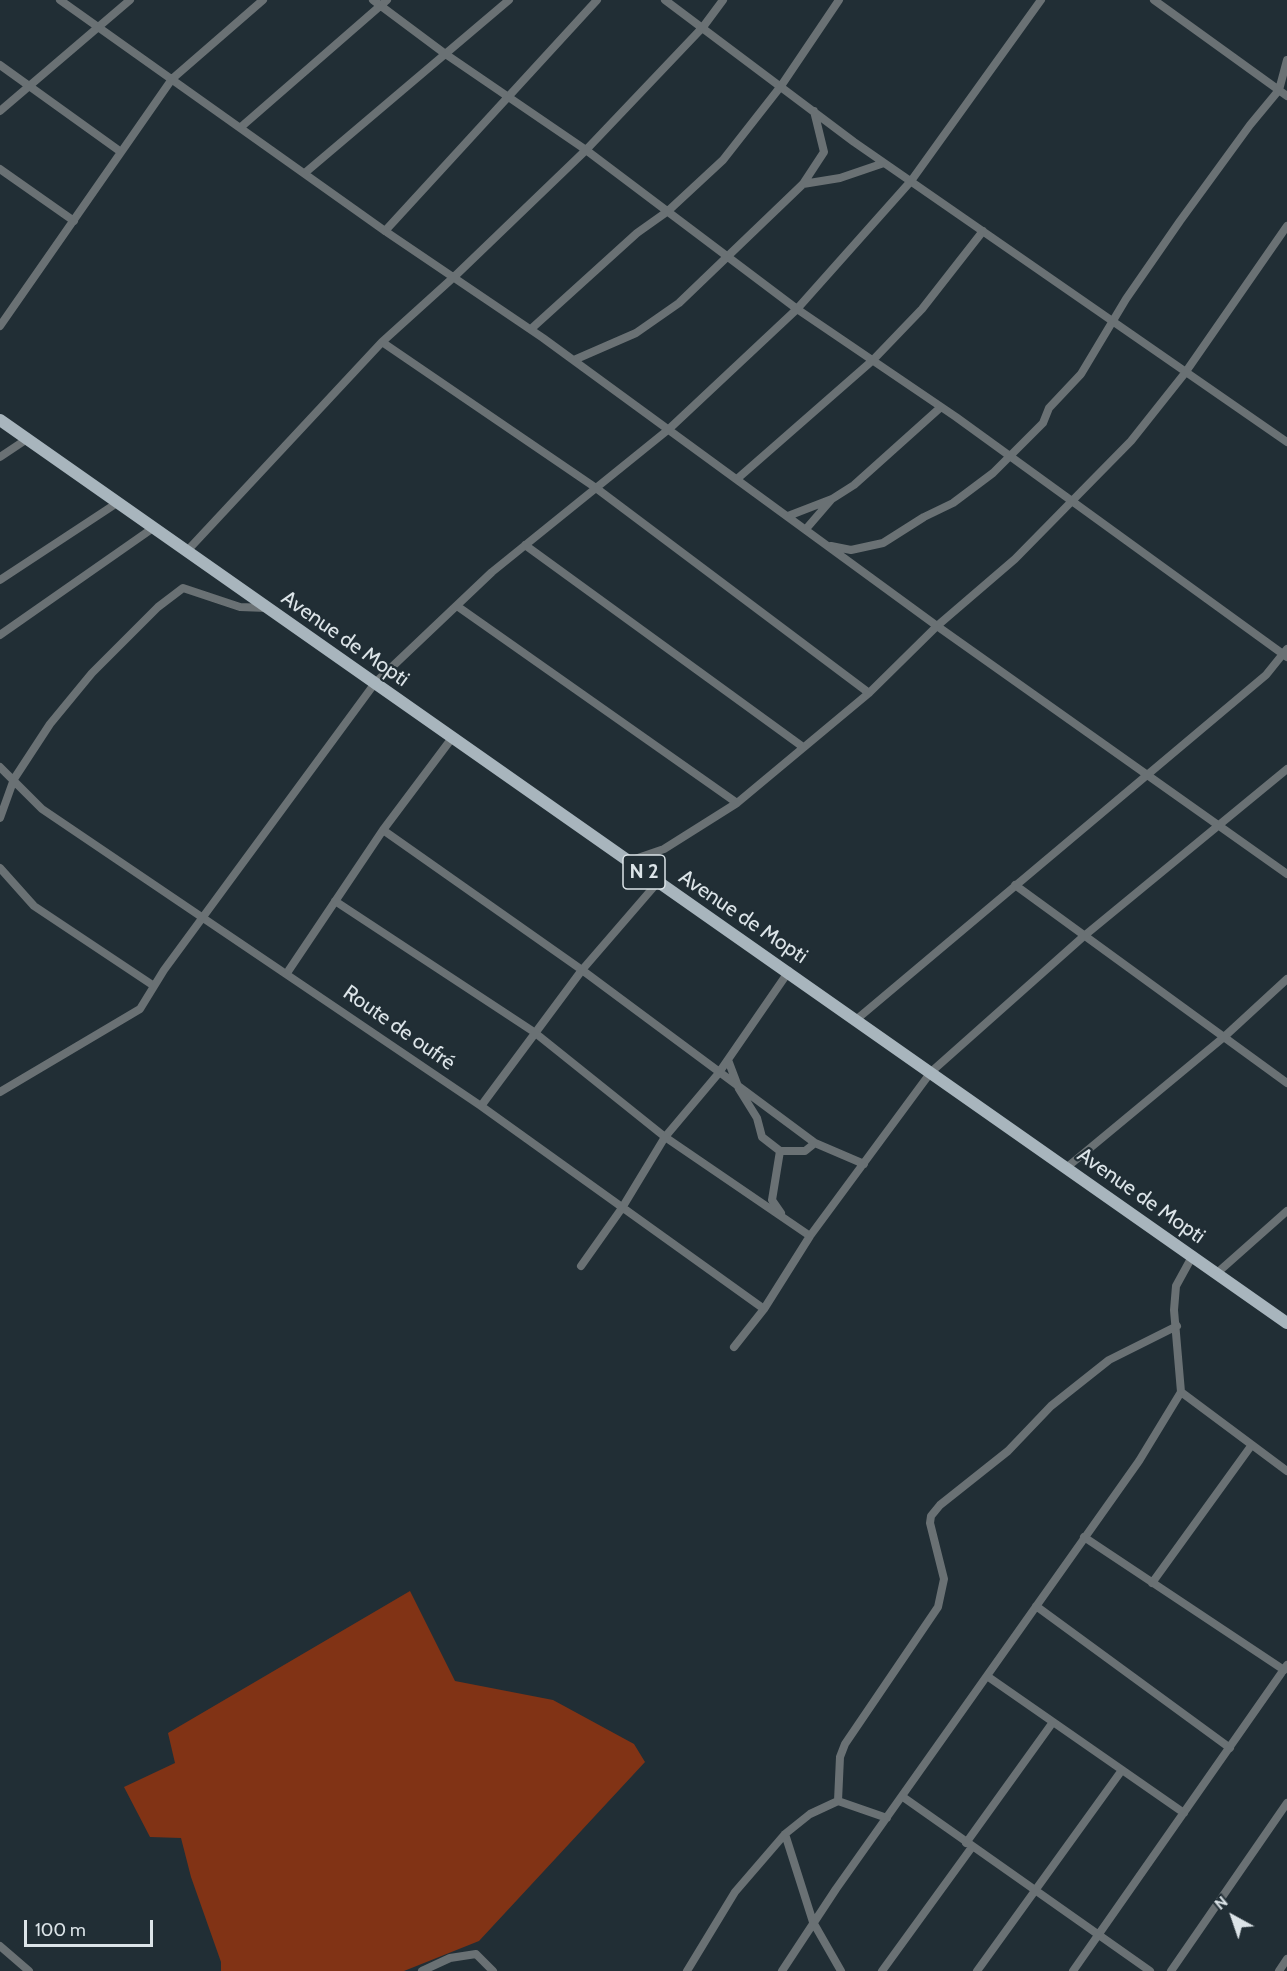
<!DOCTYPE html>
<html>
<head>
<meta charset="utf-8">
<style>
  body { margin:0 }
  #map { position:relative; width:1287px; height:1971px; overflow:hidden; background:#212e35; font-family:Cabin,sans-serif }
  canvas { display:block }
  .north { position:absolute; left:1203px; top:1887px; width:60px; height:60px; -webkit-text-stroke:4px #212e35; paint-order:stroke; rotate:320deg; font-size:16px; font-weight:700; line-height:24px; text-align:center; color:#dce4e8 }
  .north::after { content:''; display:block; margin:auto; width:21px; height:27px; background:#dce4e8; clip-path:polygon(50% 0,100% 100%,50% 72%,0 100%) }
  .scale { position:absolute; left:24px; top:1920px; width:129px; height:27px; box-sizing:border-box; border:3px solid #dce4e8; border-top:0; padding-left:8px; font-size:18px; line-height:21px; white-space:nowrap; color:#dce4e8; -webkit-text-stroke:4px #212e35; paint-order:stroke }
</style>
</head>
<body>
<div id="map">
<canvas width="1287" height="1971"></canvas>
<div class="north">N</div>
<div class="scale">100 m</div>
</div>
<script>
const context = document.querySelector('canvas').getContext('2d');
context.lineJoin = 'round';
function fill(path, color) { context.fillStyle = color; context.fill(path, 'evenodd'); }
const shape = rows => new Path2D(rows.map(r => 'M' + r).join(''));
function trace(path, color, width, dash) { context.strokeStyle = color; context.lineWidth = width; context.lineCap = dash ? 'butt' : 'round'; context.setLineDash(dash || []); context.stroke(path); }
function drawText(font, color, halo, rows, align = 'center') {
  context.font = font + ' Cabin,sans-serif'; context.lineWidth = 4.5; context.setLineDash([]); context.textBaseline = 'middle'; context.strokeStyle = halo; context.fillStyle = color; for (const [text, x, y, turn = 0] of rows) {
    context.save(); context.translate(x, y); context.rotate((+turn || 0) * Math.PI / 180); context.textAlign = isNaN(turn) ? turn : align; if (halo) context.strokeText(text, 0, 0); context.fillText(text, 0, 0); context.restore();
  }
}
const green = shape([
  [410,1591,455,1681,553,1700,634,1744,645,1762,479,1941,404,1971,221,1971,221,1962,191,1877,181,1838,150,1837,124,1787,175,1763,168,1733]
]);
const street = shape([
  [60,0,385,231,543,338,937,626,1287,874],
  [373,0,444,53,586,150,797,309,956,417,1287,657],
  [665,0,854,142,1287,442],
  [1154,0,1287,96],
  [0,65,121,152],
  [0,111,130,0],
  [241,127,387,0],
  [0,169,74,221],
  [306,172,509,0],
  [803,184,840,178,884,163],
  [385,231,597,0],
  [0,326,172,79,263,0],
  [531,329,637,233,668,211,723,160,781,86,839,0],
  [382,342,596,488,869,693],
  [574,360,636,333,679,303,803,184,824,152,814,111],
  [0,457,27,439],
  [737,479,873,360,922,309,983,231],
  [788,516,832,499,854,485,941,407],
  [806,529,831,500],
  [525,545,803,747],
  [831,546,851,550,883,543,924,517,953,503,993,473,1043,423,1049,408,1081,374,1126,299,1180,221,1250,125,1279,90,1287,60],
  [187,551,382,342,455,276,586,150,703,27,723,0],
  [0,580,117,503],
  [457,606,737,803],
  [0,635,153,528],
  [0,767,42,809,481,1106,764,1309],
  [0,818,14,779,50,724,92,673,158,607,183,588,240,607,267,608],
  [383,830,582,970,815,1143,864,1164],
  [629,861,664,849,737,803,869,693,937,626,1015,559,1131,441,1185,373,1287,226],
  [0,868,34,906,154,986],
  [1015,885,1287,1083],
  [335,901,534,1032,665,1137,810,1236],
  [287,973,383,830,452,738],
  [857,1019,1266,675,1287,649],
  [728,1060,739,1089,757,1118,762,1137,780,1151,772,1200,781,1213],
  [0,1092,140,1009,164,970,375,683,492,572,669,429,797,309,911,181,1041,0],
  [481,1106,582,970,658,882],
  [780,1151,805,1151,815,1143],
  [1066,1168,1224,1037,1287,979],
  [581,1266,622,1208,665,1137,718,1074,789,971],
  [1217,1273,1287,1211],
  [734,1347,764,1309,810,1236,931,1072,1084,936,1287,769],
  [1181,1392,1287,1471],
  [1084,1537,1284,1670],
  [1152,1583,1251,1446],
  [1036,1606,1230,1748],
  [987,1676,1184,1813],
  [903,1797,1150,1971],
  [838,1801,840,1757,845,1744,938,1607,944,1579,930,1523,931,1516,940,1505,1008,1451,1051,1406,1109,1360,1177,1326],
  [785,1834,813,1922,841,1971],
  [966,1843,1053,1722],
  [0,1946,29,1971],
  [422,1971,450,1958,476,1954,493,1971],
  [687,1971,735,1892,785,1834,810,1814,838,1801,887,1818],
  [782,1971,836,1889,1139,1461,1181,1392,1174,1310,1176,1286,1193,1255],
  [882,1971,972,1847],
  [977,1971,1122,1770],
  [1073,1971,1287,1665],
  [1171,1971,1287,1803],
  [1279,1971,1287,1959]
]);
const primary = shape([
  [0,420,1287,1323]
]);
const shields = [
  [644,872,42]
];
const shieldNames = [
  ["N 2",644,872]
];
const streetNames = [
  ["Avenue de Mopti",345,639,35],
  ["Avenue de Mopti",743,917,34],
  ["Route de oufré",399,1028,35],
  ["Avenue de Mopti",1141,1196,35]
];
fill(green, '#813315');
trace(street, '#6a7174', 8);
trace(primary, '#a8b5bd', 12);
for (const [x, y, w] of shields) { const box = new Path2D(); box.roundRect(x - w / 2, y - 17, w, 34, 4.5); context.fillStyle = '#212e35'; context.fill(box); trace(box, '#dce4e8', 1.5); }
drawText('bold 20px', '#dce4e8', null, shieldNames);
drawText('21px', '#dce4e8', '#212e35', streetNames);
</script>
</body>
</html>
